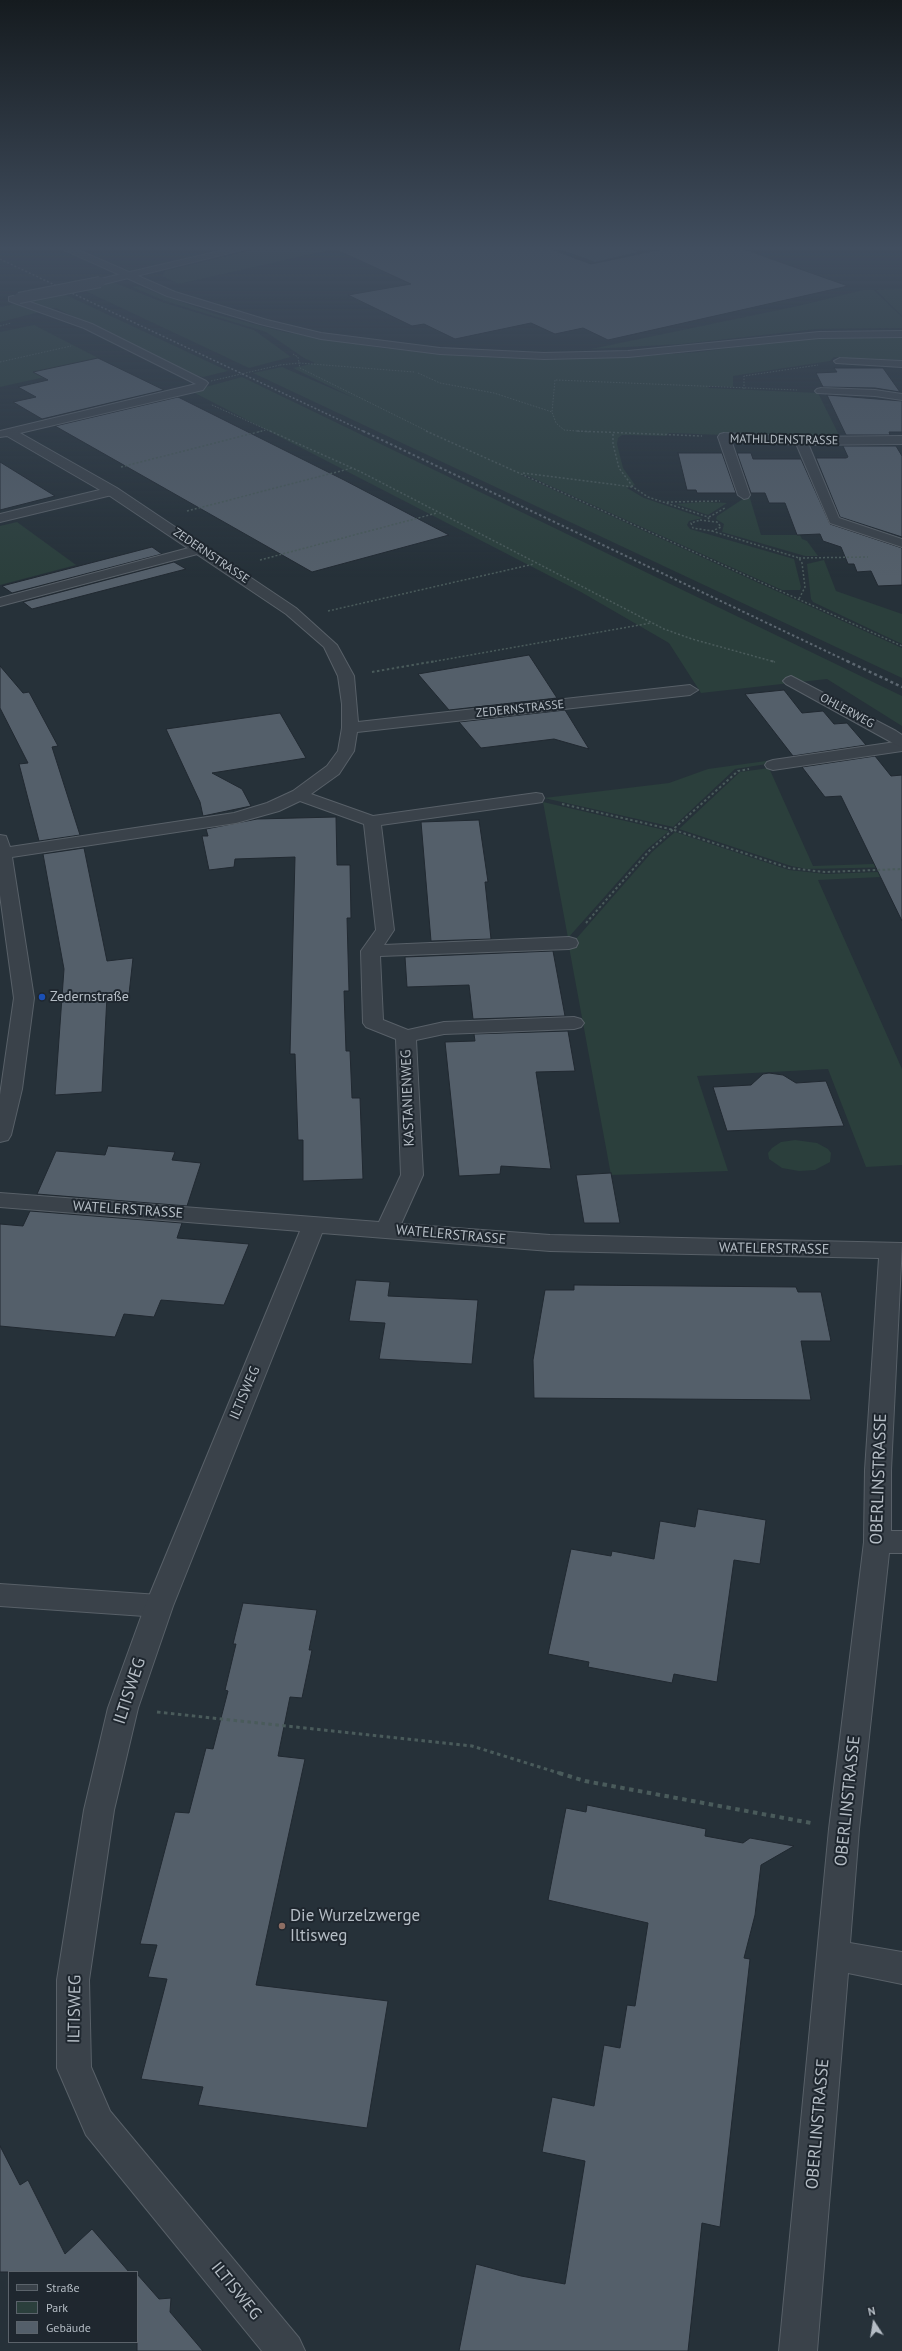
<!DOCTYPE html>
<html>
<head>
<meta charset="utf-8">
<style>
  body { margin:0 }
  #map { position:relative; width:902px; height:2351px; overflow:hidden; background:#263139; font-family:"PT Sans",sans-serif }
  canvas { display:block }
  .legend { position:absolute; left:8px; top:2271px; width:130px; height:72px; box-sizing:border-box; background:#1f272f; border:1px solid #5b636b; margin:0; padding:5px 7px; list-style:none; font-size:12px; color:#b5bdc5 }
  .legend li { display:flex; align-items:center; gap:8px; height:20px }
  .legend b { width:20px; border:1px solid #5b636b }
  .north { position:absolute; left:854px; top:2303px; width:40px; height:40px; -webkit-text-stroke:3px #1f272f; paint-order:stroke; rotate:348deg; font-size:11px; font-weight:700; line-height:16px; text-align:center; color:#b5bdc5 }
  .north::after { content:''; display:block; margin:auto; width:14px; height:18px; background:#b5bdc5; clip-path:polygon(50% 0,100% 100%,50% 72%,0 100%) }
</style>
</head>
<body>
<div id="map">
<canvas width="902" height="2351"></canvas>
<ul class="legend">
<li><b style="height:5px;background:#3a424a"></b>Straße</li>
<li><b style="height:11px;background:#2b3f3c"></b>Park</li>
<li><b style="height:11px;background:#545f6a"></b>Gebäude</li>
</ul>
<div class="north">N</div>
</div>
<script>
const context = document.querySelector('canvas').getContext('2d');
context.lineJoin = 'round';
function fill(path, color) { context.fillStyle = color; context.fill(path, 'evenodd'); }
const shape = rows => new Path2D(rows.map(r => 'M' + r).join(''));
function trace(path, color, width, dash) { context.strokeStyle = color; context.lineWidth = width; context.lineCap = dash ? 'butt' : 'round'; context.setLineDash(dash || []); context.stroke(path); }
function drawText(font, color, halo, rows, align = 'center') {
  context.font = font + ' "PT Sans",sans-serif'; context.lineWidth = 4; context.setLineDash([]); context.textBaseline = 'middle'; context.strokeStyle = halo; context.fillStyle = color; for (const [text, x, y, turn = 0] of rows) {
    context.save(); context.translate(x, y); context.rotate((+turn || 0) * Math.PI / 180); context.textAlign = isNaN(turn) ? turn : align; if (halo) context.strokeText(text, 0, 0); context.fillText(text, 0, 0); context.restore();
  }
}
const green = shape([
  [256,249,334,249,179,284,162,276,165,271],
  [111,281,162,302,254,330,291,357,249,368,77,287],
  [138,286,215,314,284,332,382,348,462,356,533,359,625,357,699,352,808,338,871,336,902,337,902,360,834,357,830,361,733,376,733,387,710,386,708,388,818,393,840,437,831,439,669,433,666,436,631,435,622,435,618,438,617,444,623,468,635,485,627,488,644,498,703,518,689,521,687,525,690,529,794,559,801,587,800,590,782,590,526,475,521,475,902,648,902,678,253,373,282,367,354,398,293,368,315,363,304,358,266,332,165,301,132,287],
  [902,289,902,316,876,290],
  [863,290,874,290,902,317,902,328,817,329,682,344,591,349,798,306],
  [64,294,228,371,203,377,185,372,56,308,0,322,0,307],
  [34,325,108,363,0,387,0,332],
  [242,377,902,696,902,726,827,679,701,693,669,643,581,592,191,391],
  [749,495,761,535,800,535,802,539,807,541,818,556,805,556,722,532,724,524,716,519,717,516],
  [703,502,727,503,708,515,676,504],
  [17,522,76,565,0,585,0,526],
  [824,560,836,591,902,614,902,644,813,602,811,599,807,564],
  [766,761,767,764,735,769,673,827,544,798,669,783,708,769],
  [769,768,813,866,902,863,902,867,807,869,791,866,679,829,740,772],
  [543,802,669,831,646,850,568,938],
  [675,832,789,870,826,874,902,871,902,876,818,880,902,1069,902,1165,866,1167,828,1069,697,1076,728,1171,611,1175,569,947,652,852],
  [795,1140,817,1143,828,1149,831,1153,830,1162,815,1170,799,1171,782,1168,769,1159,768,1153,772,1148,781,1142]
]);
const water = shape([
  [560,249,629,249,638,252,595,262]
]);
const building = shape([
  [335,249,550,249,591,264,664,249,743,249,848,286,608,340,583,328,555,334,531,323,455,339,424,324,412,326,348,295,411,284,335,249],
  [98,358,164,390,42,419,13,402,36,397,18,387,48,380,33,372,98,358],
  [834,368,883,368,900,392,875,388,823,387,816,373,837,372,834,368],
  [827,395,902,401,902,432,889,432,890,435,846,435,827,395],
  [178,397,344,480,449,535,312,572,55,426,178,397],
  [843,446,896,446,902,456,902,537,840,517,816,458,846,458,848,457,843,446],
  [678,453,722,453,736,493,697,493,696,490,687,490,678,453],
  [737,453,751,453,753,459,801,459,830,524,902,548,902,585,878,586,871,571,857,572,854,564,848,564,841,547,823,541,820,534,797,535,785,503,769,503,765,493,751,493,737,453],
  [0,462,55,496,0,510,0,462],
  [152,547,162,554,12,593,2,586,152,547],
  [174,562,186,569,32,609,23,602,174,562],
  [529,655,557,698,449,710,418,674,529,655],
  [0,666,23,693,29,692,58,746,52,747,80,835,39,841,19,764,28,763,0,708,0,666],
  [784,690,802,713,823,711,834,724,847,723,866,745,793,756,745,694,784,690],
  [565,710,589,749,554,739,481,748,459,722,565,710],
  [280,713,306,758,212,773,242,789,251,806,203,816,200,802,166,729,280,713],
  [875,756,891,776,902,775,902,921,841,796,825,797,802,767,875,756],
  [336,817,337,865,350,865,351,918,347,918,349,991,344,991,346,1051,350,1051,352,1098,360,1098,363,1179,303,1181,303,1140,298,1140,295,1054,290,1054,295,857,235,859,234,867,209,870,202,836,208,836,206,829,257,819,336,817],
  [479,820,488,882,485,882,491,939,431,941,421,822,479,820],
  [84,848,107,961,133,958,129,994,107,996,102,1092,55,1095,64,969,43,854,84,848],
  [553,951,565,1016,473,1019,469,985,407,987,405,957,553,951],
  [568,1031,575,1071,536,1072,551,1169,501,1166,500,1174,459,1176,445,1042,475,1041,474,1034,568,1031],
  [769,1073,783,1075,796,1083,826,1081,844,1126,727,1131,713,1087,751,1085,763,1074,769,1073],
  [108,1146,175,1152,172,1160,201,1163,187,1206,37,1194,56,1151,105,1155,108,1146],
  [611,1173,620,1223,584,1223,576,1175,611,1173],
  [30,1211,182,1223,177,1238,249,1244,224,1305,161,1300,154,1317,124,1314,115,1337,0,1326,0,1224,23,1226,30,1211],
  [356,1280,390,1282,388,1296,478,1300,472,1364,379,1359,385,1323,349,1321,356,1280],
  [574,1285,796,1287,798,1292,821,1292,831,1341,801,1341,811,1400,534,1398,533,1360,545,1290,574,1290,574,1285],
  [698,1509,766,1520,760,1564,734,1560,717,1682,674,1674,672,1683,588,1667,589,1662,548,1654,571,1549,611,1556,612,1551,654,1559,660,1521,695,1527,698,1509],
  [243,1603,317,1610,309,1650,312,1650,302,1698,290,1697,278,1756,305,1759,256,1985,388,2001,367,2128,198,2105,203,2087,141,2079,167,1979,148,1977,157,1945,140,1944,175,1812,189,1813,206,1748,213,1749,228,1691,225,1690,236,1644,233,1644,243,1603],
  [587,1805,706,1829,705,1836,743,1843,750,1838,794,1846,761,1865,755,1915,744,1958,750,1959,720,2227,702,2223,688,2351,459,2351,476,2264,521,2276,565,2284,585,2161,542,2152,552,2097,594,2106,604,2045,620,2048,627,2005,635,2006,648,1923,548,1900,566,1808,586,1812,587,1805],
  [0,2146,20,2185,28,2180,65,2254,92,2229,129,2272,0,2272,0,2146],
  [137,2274,159,2299,171,2298,170,2312,203,2351,137,2351,137,2274]
]);
const pathFar4 = shape([
  [0,326,11,323],
  [293,354,298,357,299,363,414,372],
  [0,362,71,346],
  [280,365,299,363,300,368,429,432],
  [418,373,440,383,494,393,552,412],
  [555,380,552,412,556,423,564,430,589,432],
  [556,380,797,390],
  [744,389,744,376,818,365],
  [212,405,272,432],
  [258,432,266,430]
]);
const pathFar3 = shape([
  [270,431,361,472,664,629,692,639,775,662],
  [426,431,902,646],
  [577,431,702,436],
  [613,434,613,444,619,468,633,487,648,497,708,517,709,520],
  [121,467,262,431],
  [523,473,633,487],
  [667,502,720,501],
  [187,511,352,468],
  [709,517,725,508],
  [700,520,717,522,721,527,712,531,693,528,691,523,700,520],
  [712,531,799,558,802,563,805,587,799,599],
  [799,558,868,557],
  [260,560,437,513],
  [328,611,534,564],
  [431,662,651,623]
]);
const pathFar2 = shape([
  [771,661,776,662],
  [372,672,436,661],
  [562,804,674,830,789,868,825,872,902,869],
  [586,923,649,851,738,771,749,769]
]);
const pathFar1 = shape([
  [157,1712,472,1746,562,1774]
]);
const path = shape([
  [559,1773,585,1781,811,1823]
]);
const service = shape([
  [724,434,730,437,750,495,748,498,744,499,738,495,718,437,724,434],
  [801,438,807,441,839,518,902,539,902,547,830,523,795,441,801,438],
  [112,487,118,491,116,494,0,522,0,514,112,487],
  [200,545,206,549,205,552,0,606,0,598,200,545],
  [902,741,902,751,773,770,767,768,765,765,767,762,773,760,902,741],
  [0,1584,159,1595,168,1598,172,1606,168,1614,159,1617,0,1606,0,1584]
]);
const minor = shape([
  [228,249,246,249,100,285,95,282,100,279,228,249],
  [13,296,92,324,206,381,208,383,203,390,20,433,117,488,296,608,337,645,354,676,358,722,690,685,698,690,690,695,357,732,354,751,339,774,311,794,373,816,536,793,542,794,544,798,542,802,536,803,381,825,394,930,384,945,569,937,576,939,578,943,576,947,569,949,380,956,383,1020,408,1030,444,1022,574,1017,581,1019,584,1023,581,1027,574,1029,444,1034,416,1040,423,1175,401,1224,550,1235,902,1243,891,1470,891,1531,902,1531,902,1553,889,1553,859,1829,850,1943,902,1952,902,1984,848,1973,817,2351,779,2351,829,1829,864,1542,865,1470,879,1258,550,1251,322,1233,173,1606,138,1708,114,1810,89,1980,91,2067,110,2111,299,2338,305,2351,262,2351,86,2135,57,2068,57,1980,84,1810,108,1708,145,1606,300,1231,0,1207,0,1193,379,1222,401,1175,396,1039,366,1027,363,1023,361,951,376,930,364,824,300,801,279,811,236,823,12,857,34,998,22,1089,11,1135,8,1140,0,1142,0,1095,14,998,0,895,0,835,6,836,10,847,234,813,267,803,293,791,327,766,338,751,342,728,342,704,338,676,324,647,286,614,107,494,7,436,0,437,0,431,196,384,84,328,9,301,9,297,13,296],
  [840,358,902,361,902,367,836,363,834,361,840,358],
  [821,388,875,390,902,394,902,400,875,396,817,393,815,391,817,389,821,388],
  [724,433,801,437,902,436,902,444,801,445,720,440,718,437,720,434,724,433],
  [791,676,896,731,902,735,902,748,786,684,783,681,786,678,791,676]
]);
const tertiary = shape([
  [62,249,76,249,175,292,267,320,321,333,440,348,544,353,628,351,819,332,902,331,902,337,819,338,628,357,544,359,440,354,321,339,260,324,167,296,62,249]
]);
const railFar2 = shape([
  [0,259,365,432]
]);
const railFar1 = shape([
  [363,431,849,662]
]);
const rail = shape([
  [847,661,902,687]
]);
const pathBridge = shape([
  [211,381,280,365]
]);
const minorBridge = shape([
  [19,298,100,282]
]);
const markers = [
  [42,997,4,"#1a4fb4"],
  [282,1926,4,"#8d6e63"]
];
const farStreetnames = [
  ["MATHILDENSTRASSE",784,440,1],
  ["ZEDERNSTRASSE",211,556,34],
  ["ZEDERNSTRASSE",520,709,-6],
  ["OHLERWEG",847,711,28]
];
const poiNames = [
  ["Zedernstraße",50,997]
];
const streetNames = [
  ["KASTANIENWEG",408,1098,-92],
  ["WATELERSTRASSE",128,1210,4],
  ["WATELERSTRASSE",451,1235,5],
  ["WATELERSTRASSE",774,1249,1],
  ["ILTISWEG",245,1393,-67]
];
const nearStreetnames = [
  ["OBERLINSTRASSE",879,1479,-88],
  ["ILTISWEG",130,1691,-72],
  ["OBERLINSTRASSE",848,1801,-84],
  ["ILTISWEG",75,2009,-89],
  ["OBERLINSTRASSE",818,2124,-85],
  ["ILTISWEG",236,2291,51]
];
const nearPoinames = [
  ["Die Wurzelzwerge",290,1916],
  ["Iltisweg",290,1936]
];
fill(green, '#2b3f3c');
fill(water, '#3e5160');
fill(building, '#545f6a');
trace(building, '#212931', 1);
trace(service, '#586068', 2);
trace(minor, '#586068', 2);
trace(tertiary, '#586068', 2);
trace(pathFar4, '#4a5b5b', 1, [1.5, 1.5]);
trace(pathFar3, '#4a5b5b', 1.5, [2, 2]);
trace(pathFar2, '#4a5b5b', 2, [2.5, 2.5]);
trace(pathFar1, '#4a5b5b', 3, [3.5, 3.5]);
trace(path, '#4a5b5b', 4, [4.5, 4.5]);
fill(service, '#3a424a');
fill(minor, '#3a424a');
fill(tertiary, '#3a424a');
trace(railFar2, '#5c6770', 1.5, [2, 2]);
trace(railFar1, '#5c6770', 2, [2.5, 2.5]);
trace(rail, '#5c6770', 2.5, [3, 3]);
trace(minorBridge, '#586068', 12, []);
trace(pathBridge, '#4a5b5b', 1, [1.5, 1.5]);
trace(minorBridge, '#3a424a', 10);
const sky = context.createLinearGradient(0, 0, 0, 578);
sky.addColorStop(0, '#151b1f');
sky.addColorStop(0.43, '#414e5f');
sky.addColorStop(1, '#414e5f00');
context.fillStyle = sky;
context.fillRect(0, 0, 902, 578);
for (const [x, y, r, color] of markers) { const dot = new Path2D(); dot.arc(x, y, r, 0, 2 * Math.PI); context.fillStyle = color; context.fill(dot); trace(dot, '#1f272f', 1.5); }
drawText('12px', '#b5bdc5', '#1f272f', farStreetnames);
drawText('14px', '#b5bdc5', '#1f272f', poiNames, 'left');
drawText('14px', '#b5bdc5', '#1f272f', streetNames);
drawText('17px', '#b5bdc5', '#1f272f', nearStreetnames);
drawText('17px', '#b5bdc5', '#1f272f', nearPoinames, 'left');
</script>
</body>
</html>
